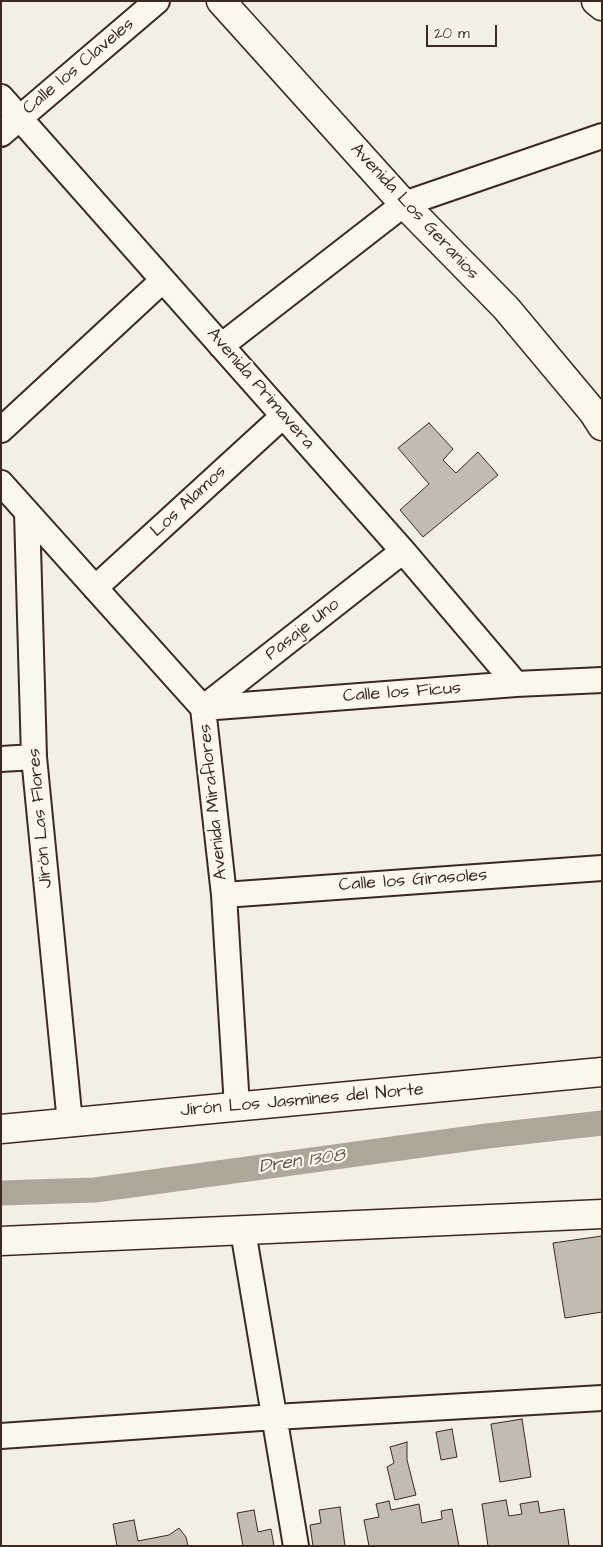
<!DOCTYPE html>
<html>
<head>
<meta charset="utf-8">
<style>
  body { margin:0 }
  #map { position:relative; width:603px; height:1547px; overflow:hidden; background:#f3efe4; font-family:"Architects Daughter",sans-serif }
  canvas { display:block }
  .frame { position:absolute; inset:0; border:2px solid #3b2a1e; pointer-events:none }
  .scale { position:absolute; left:426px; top:25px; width:71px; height:22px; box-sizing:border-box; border:2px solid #3b2a1e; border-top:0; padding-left:6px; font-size:15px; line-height:18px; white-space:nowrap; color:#3b2a1e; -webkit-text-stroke:4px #fbf7ec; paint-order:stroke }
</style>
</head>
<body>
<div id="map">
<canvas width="603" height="1547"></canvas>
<div class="frame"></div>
<div class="scale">20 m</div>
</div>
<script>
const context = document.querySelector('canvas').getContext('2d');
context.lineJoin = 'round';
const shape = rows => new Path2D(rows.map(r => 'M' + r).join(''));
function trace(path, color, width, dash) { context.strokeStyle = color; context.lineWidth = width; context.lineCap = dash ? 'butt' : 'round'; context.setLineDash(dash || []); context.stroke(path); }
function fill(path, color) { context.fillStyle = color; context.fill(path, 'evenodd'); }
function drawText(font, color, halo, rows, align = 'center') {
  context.font = font + ' "Architects Daughter",sans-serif'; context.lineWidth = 4.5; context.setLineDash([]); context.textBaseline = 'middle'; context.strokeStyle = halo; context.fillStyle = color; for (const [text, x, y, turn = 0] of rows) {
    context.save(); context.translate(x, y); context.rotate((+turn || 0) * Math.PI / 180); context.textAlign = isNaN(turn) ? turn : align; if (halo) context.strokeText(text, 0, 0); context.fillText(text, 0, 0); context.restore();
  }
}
const canal = shape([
  [1,1193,95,1190,487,1136,602,1123]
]);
const building = shape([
  [429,423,453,449,443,460,456,473,478,452,498,475,423,537,400,510,429,484,398,448,429,423],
  [602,1236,602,1312,565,1318,553,1243,602,1236],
  [522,1419,531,1477,500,1482,491,1424,522,1419],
  [452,1429,457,1457,441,1460,436,1432,452,1429],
  [407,1442,407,1460,416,1495,395,1500,387,1467,394,1463,390,1447,407,1442],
  [506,1500,509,1516,522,1514,520,1504,538,1501,540,1513,564,1509,569,1546,488,1546,482,1504,506,1500],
  [389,1501,391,1510,419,1504,422,1523,442,1519,441,1511,452,1509,459,1546,369,1546,364,1520,379,1517,376,1504,389,1501],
  [340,1507,345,1546,313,1546,310,1525,321,1523,319,1510,340,1507],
  [254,1510,258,1532,271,1529,274,1546,243,1546,237,1513,254,1510],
  [134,1520,138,1541,169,1535,179,1528,186,1537,188,1546,117,1546,113,1524,134,1520]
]);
const street = shape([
  [1,97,403,551,516,684],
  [1,134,157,1],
  [221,346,404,204,602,136],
  [1,430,163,280],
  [1,483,203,708,224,895,237,1107],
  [27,512,34,757,70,1123],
  [95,588,283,416],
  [203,708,516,684,602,680],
  [203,708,403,551],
  [1,759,34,757],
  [224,895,602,868],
  [243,1231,296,1546],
  [1,1436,275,1417,602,1398]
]);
const secondary = shape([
  [221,1,404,204,506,308,593,412,602,426],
  [596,1,602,6],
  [1,1129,602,1072],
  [1,1241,602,1214]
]);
const streetNames = [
  ["Calle los Claveles",79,67,-40],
  ["Avenida Los Geranios",414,212,47],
  ["Avenida Primavera",260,389,49],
  ["Los Alamos",189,502,-43],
  ["Pasaje Uno",303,630,-38],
  ["Calle los Ficus",402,693,-4],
  ["Avenida Miraflores",214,802,-96],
  ["Jirón Las Flores",41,818,-95],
  ["Calle los Girasoles",413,881,-4],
  ["Jirón Los Jasmines del Norte",302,1101,-5]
];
const waterNames = [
  ["Dren 1308",302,1162,-8]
];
trace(canal, '#afa69a', 25);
fill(building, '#c3bbb0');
trace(building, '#3b2a1e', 1);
trace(street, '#3b2a1e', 28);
trace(secondary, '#3b2a1e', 31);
trace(street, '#fbf7ec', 24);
trace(secondary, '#fbf7ec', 28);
drawText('18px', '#3b2a1e', '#fbf7ec', streetNames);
drawText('italic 19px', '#645549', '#fbf7ec', waterNames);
</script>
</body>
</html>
